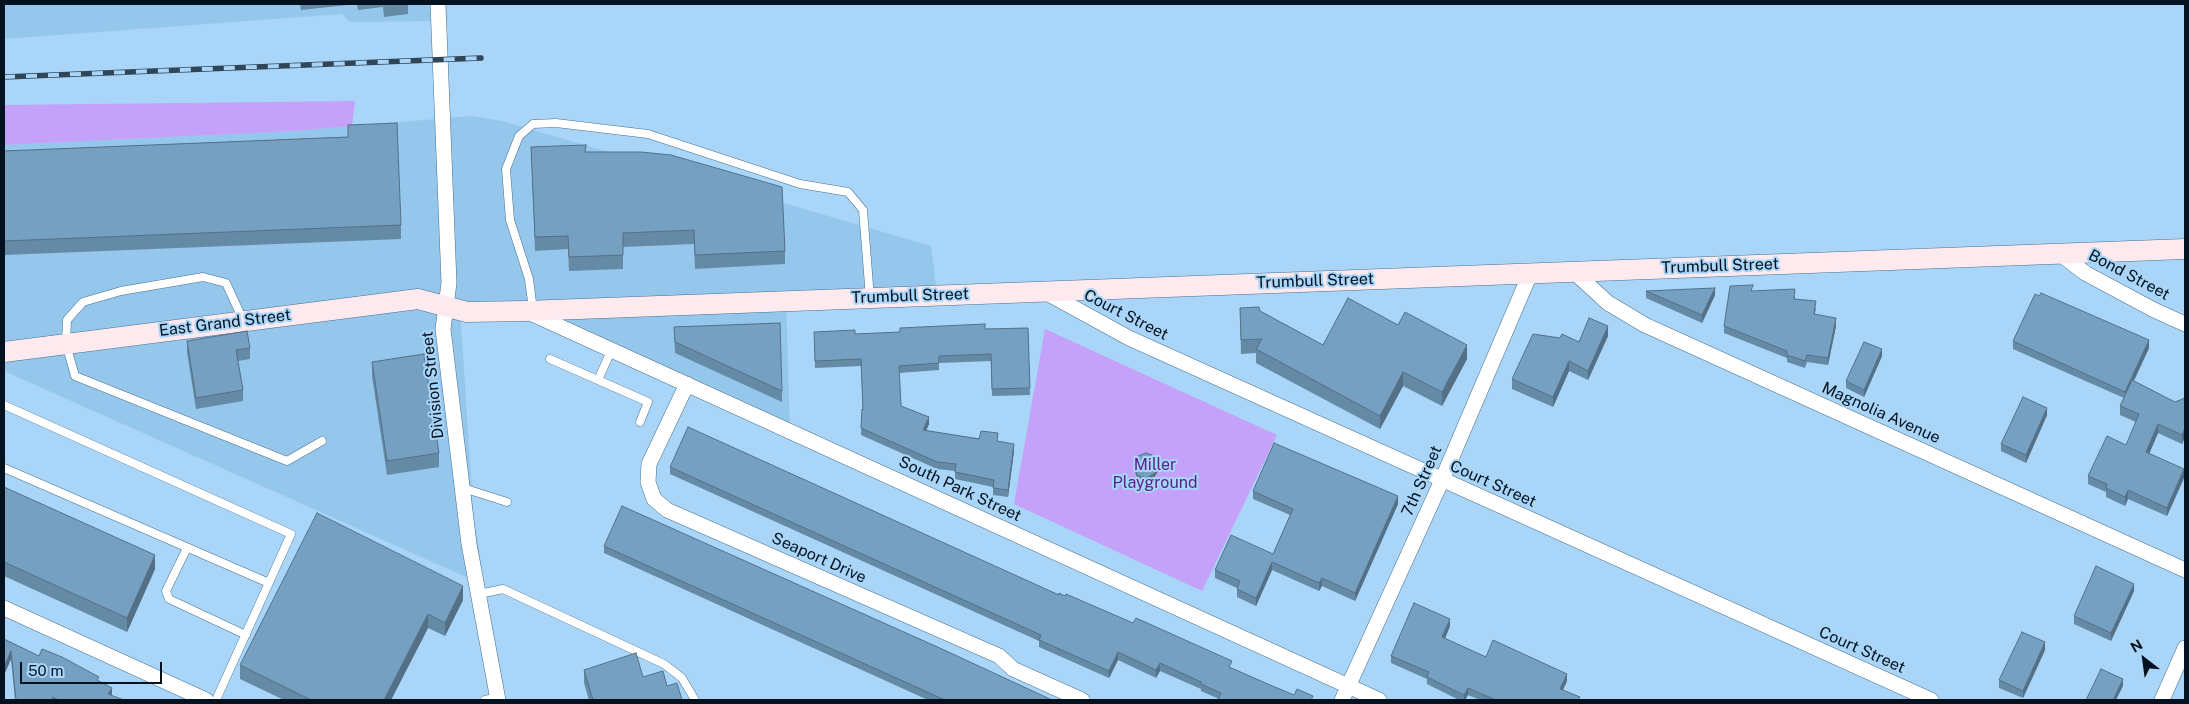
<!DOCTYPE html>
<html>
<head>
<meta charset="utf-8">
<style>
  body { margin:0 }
  #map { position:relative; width:2189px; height:704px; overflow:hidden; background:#a9d5f8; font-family:"Public Sans",sans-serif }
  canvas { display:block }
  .frame { position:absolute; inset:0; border:5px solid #03121e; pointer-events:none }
  .north { position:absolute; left:2119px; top:634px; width:50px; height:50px; -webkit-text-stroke:4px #a9d5f8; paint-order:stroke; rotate:330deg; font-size:14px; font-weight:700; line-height:20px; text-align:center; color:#03121e }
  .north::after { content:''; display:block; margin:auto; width:18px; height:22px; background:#03121e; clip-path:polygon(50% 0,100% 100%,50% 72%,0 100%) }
  .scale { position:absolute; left:20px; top:662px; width:142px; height:22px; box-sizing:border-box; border:2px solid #03121e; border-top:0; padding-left:6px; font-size:15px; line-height:18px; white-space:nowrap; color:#03121e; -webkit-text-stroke:4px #a9d5f8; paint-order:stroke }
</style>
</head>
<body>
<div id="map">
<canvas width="2189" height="704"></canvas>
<div class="frame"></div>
<div class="north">N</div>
<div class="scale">50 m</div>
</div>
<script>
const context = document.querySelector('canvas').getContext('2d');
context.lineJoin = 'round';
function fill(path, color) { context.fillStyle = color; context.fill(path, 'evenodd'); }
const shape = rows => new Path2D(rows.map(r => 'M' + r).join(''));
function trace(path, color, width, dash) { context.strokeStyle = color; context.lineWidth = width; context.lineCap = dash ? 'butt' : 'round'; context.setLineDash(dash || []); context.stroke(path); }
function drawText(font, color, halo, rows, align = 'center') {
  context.font = font + ' "Public Sans",sans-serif'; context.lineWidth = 4; context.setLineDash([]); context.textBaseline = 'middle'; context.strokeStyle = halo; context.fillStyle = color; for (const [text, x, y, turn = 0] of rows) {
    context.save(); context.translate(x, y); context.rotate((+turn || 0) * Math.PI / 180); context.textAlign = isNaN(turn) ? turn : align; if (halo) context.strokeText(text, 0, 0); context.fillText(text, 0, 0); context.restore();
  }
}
const built = shape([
  [4,4,447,4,447,21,350,22,342,14,4,39],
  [472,116,502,121,931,246,937,294,786,300,790,429,541,309,460,308,473,509,484,585,4,371,4,145,294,131]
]);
const green = shape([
  [355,101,352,126,294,131,4,145,4,105],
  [1045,329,1277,435,1202,591,1014,504]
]);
const lane = shape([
  [533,310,529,279,510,220,506,169,519,136,533,124,556,123,648,134,800,184,848,192,863,210,870,298],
  [243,320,226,283,203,277,121,291,83,302,67,320,66,344,75,376,287,461,322,441],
  [550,359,598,380,611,351],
  [598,380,648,402,640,422],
  [4,405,291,534,216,700],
  [4,468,269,583],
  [463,488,507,502],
  [187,548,166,591,169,599,246,635],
  [479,594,503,589,664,664,682,678,695,700],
  [485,700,498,697]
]);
const street = shape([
  [438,4,449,283,443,329,469,544,498,700],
  [2059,253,2085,273,2154,310,2185,324],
  [1573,271,1608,303,1645,325,2185,570],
  [1045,292,1129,338,1931,700],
  [528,312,1379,700],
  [687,384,649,464,648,482,654,499,667,510,999,656,1013,669,1082,700],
  [4,608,206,700],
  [1342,700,1442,480,1530,274],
  [2162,700,2185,648]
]);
const secondary = shape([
  [4,352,418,299,467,312,525,311,2185,249]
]);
const rail = shape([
  [4,77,481,58]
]);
const wall = shape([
  [300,4,408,4,408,14,384,17,383,7,358,10,357,4,301,10],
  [348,125,401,225,401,239,4,255,4,151,348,137],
  [531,147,586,152,785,251,785,264,695,269,694,244,623,247,623,269,569,271,568,249,535,251],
  [1646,291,1715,295,1702,323,1646,298],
  [1753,291,1795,296,1795,299,1816,308,1815,314,1836,326,1828,365,1807,362,1805,368,1787,362,1787,358,1724,333,1724,326],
  [1240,308,1260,311,1323,345,1398,325,1467,359,1442,406,1403,386,1380,429,1256,363,1256,353,1241,354],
  [674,327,782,391,782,402,675,353],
  [1028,328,1030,395,992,396,991,361,939,363,939,370,899,373,901,406,929,424,926,431,998,441,1014,451,1008,497,993,495,993,487,955,479,955,471,937,469,861,435,862,409,863,410,861,366,815,368,814,332,855,334],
  [1608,336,1588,380,1569,371,1553,407,1512,389,1512,379,1560,338,1579,342],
  [187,341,250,348,250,359,238,361,243,390,243,401,196,409,187,352],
  [2013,341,2149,348,2134,381,2175,402,2185,398,2185,437,2182,444,2158,433,2149,454,2184,478,2167,516,2128,499,2125,506,2106,497,2106,492,2088,484,2088,476,2126,445,2136,422,2120,415,2120,406,2124,398,2013,349],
  [1882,356,1864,397,1846,388,1846,381],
  [372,362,439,453,439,467,387,475,372,376],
  [2047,415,2026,463,2001,451,2001,444],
  [1134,465,1159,469,1154,478,1146,482,1137,478,1134,469],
  [670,467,1059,595,1232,668,1270,685,1294,695,1313,700,1219,699,1201,691,1201,689,1160,671,1156,678,1118,660,1109,678,1039,647,1039,641,670,474],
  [4,487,155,569,127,632,4,576],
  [1253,491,1398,504,1355,601,1322,586,1319,591,1272,570,1256,606,1237,597,1237,588,1215,578,1215,570,1273,554,1290,515,1253,499],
  [604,546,1052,700,928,700,604,553],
  [2134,591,2111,641,2074,624,2074,616],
  [463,600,445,636,428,628,391,700,284,700,240,679,240,665],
  [1450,626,1445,639,1486,657,1567,681,1563,690,1580,700,1480,700,1468,695,1465,700,1459,700,1427,684,1427,679,1391,663,1391,656],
  [4,639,39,656,99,681,112,696,124,700,15,700,11,659,4,675],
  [2045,650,2023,698,1999,688,1999,680],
  [584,670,643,677,667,686,682,700,589,700,584,683]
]);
const shadedWall = shape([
  [1715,288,1715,295,1702,323,1702,315],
  [1836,318,1836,326,1828,365,1828,358],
  [1608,326,1608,336,1588,380,1588,371],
  [2149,340,2149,348,2125,399,2125,392],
  [1467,345,1467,359,1442,406,1442,392],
  [1882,349,1882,356,1864,397,1864,390],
  [1569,361,1569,371,1553,407,1553,397],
  [1403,372,1403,386,1380,429,1380,416],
  [2047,408,2047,415,2026,463,2026,455],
  [929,417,929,424,923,437,923,430],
  [2158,424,2158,433,2146,461,2146,452],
  [2185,428,2185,437,2182,444,2182,435],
  [1014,444,1014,451,1008,497,1008,490],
  [1159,466,1159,469,1154,478,1146,482,1146,478],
  [2184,469,2184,478,2167,516,2167,508],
  [2128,490,2128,499,2125,506,2125,497],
  [1398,496,1398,504,1355,601,1355,593],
  [155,555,155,569,127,632,127,618],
  [1272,562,1272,570,1256,606,1256,598],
  [1322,578,1322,586,1319,591,1319,583],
  [2134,584,2134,591,2111,641,2111,633],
  [463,586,463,600,445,636,445,623],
  [428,614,428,628,391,700,384,700],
  [1450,619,1450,626,1442,645,1442,637],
  [2045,642,2045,650,2023,698,2023,691],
  [11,651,11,659,4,675,4,667],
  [1118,652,1118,660,1109,678,1109,671],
  [1160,663,1160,671,1156,678,1156,670],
  [1567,674,1567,681,1560,696,1560,689],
  [2123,679,2123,686,2116,700,2113,700],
  [112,688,112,695,108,694],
  [1468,688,1468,695,1465,700,1464,700,1464,695]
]);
const building = shape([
  [397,123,401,225,4,241,4,151,348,137,348,125,397,123],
  [586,145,585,152,641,152,671,155,782,187,785,251,695,255,694,230,623,233,623,255,569,257,568,236,535,237,531,147,586,145],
  [1753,285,1751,291,1795,289,1794,299,1816,301,1814,314,1836,318,1828,358,1807,355,1805,361,1787,355,1787,351,1724,326,1730,286,1753,285],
  [1715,288,1702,315,1646,291,1715,288],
  [2041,293,2149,340,2125,392,2013,341,2035,294,2039,296,2041,293],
  [1348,298,1398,325,1405,312,1467,345,1442,392,1403,372,1380,416,1256,349,1262,339,1241,340,1240,308,1259,307,1260,311,1323,345,1348,298],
  [1589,318,1608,326,1588,371,1569,361,1553,397,1512,379,1533,334,1560,338,1562,334,1579,342,1589,318],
  [780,323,782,391,675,342,674,327,780,323],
  [985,324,985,329,1028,328,1030,388,992,389,991,354,939,356,939,363,899,366,901,406,929,417,923,430,979,439,981,431,998,433,997,441,1014,444,1008,490,993,488,994,480,955,472,956,464,937,462,861,428,862,409,863,410,861,359,815,361,814,332,855,330,855,334,900,332,900,328,985,324],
  [247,331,250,348,236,350,243,390,196,398,187,341,247,331],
  [1864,342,1882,349,1864,390,1846,381,1864,342],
  [424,354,439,453,387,461,372,362,424,354],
  [2132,380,2175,402,2185,398,2185,428,2182,435,2158,424,2146,452,2184,469,2167,508,2128,490,2125,497,2106,488,2107,484,2088,476,2107,436,2126,445,2139,414,2120,406,2132,380],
  [2023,397,2047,408,2026,455,2001,444,2023,397],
  [688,427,1059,595,1059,593,1065,596,1066,594,1133,623,1136,618,1232,661,1229,667,1270,685,1294,695,1297,689,1313,696,1311,700,1218,700,1221,693,1201,684,1201,682,1160,663,1156,670,1118,652,1109,671,1039,640,1041,635,670,467,688,427],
  [1274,443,1398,496,1355,593,1322,578,1319,583,1272,562,1256,598,1237,589,1240,581,1215,570,1231,535,1273,554,1293,509,1253,491,1274,443],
  [1146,453,1155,456,1159,466,1154,474,1146,478,1137,475,1134,465,1138,456,1146,453],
  [4,487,155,555,127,618,4,562,4,487],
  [622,506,942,649,1052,700,945,700,604,546,622,506],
  [317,513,463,586,445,623,428,614,384,700,311,700,240,665,317,513],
  [2096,566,2134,584,2111,633,2074,616,2096,566],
  [1414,603,1450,619,1442,637,1486,657,1493,640,1567,674,1560,689,1580,697,1578,700,1496,700,1468,688,1464,695,1427,677,1429,672,1391,656,1414,603],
  [2022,632,2045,642,2023,691,1999,680,2022,632],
  [4,639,39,656,42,649,62,657,99,677,97,680,112,688,108,694,124,700,59,700,52,697,53,700,16,700,11,651,4,667,4,639],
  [636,653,643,677,663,671,667,686,677,683,682,700,593,700,584,670,636,653],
  [2101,669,2123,679,2113,700,2086,700,2101,669]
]);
const streetNames = [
  ["Trumbull Street",1720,266,-2],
  ["Bond Street",2129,275,28],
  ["Trumbull Street",1315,281,-2],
  ["Trumbull Street",910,296,-2],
  ["Court Street",1126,315,27],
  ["East Grand Street",225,323,-7],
  ["Division Street",433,385,-96],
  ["Magnolia Avenue",1881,413,24],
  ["7th Street",1422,481,-66],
  ["Court Street",1493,484,24],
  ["South Park Street",960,489,25],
  ["Seaport Drive",819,558,24],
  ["Court Street",1862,650,24]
];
const parkNames = [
  ["Miller",1155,465],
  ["Playground",1155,483]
];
fill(built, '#95c6ec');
fill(green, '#c5a2f9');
trace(lane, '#47708f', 9);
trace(street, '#47708f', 16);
trace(secondary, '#47708f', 21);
trace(lane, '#fff', 8);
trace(street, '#fff', 15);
trace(secondary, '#fdeaef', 20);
trace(rail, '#2f4658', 5.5);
trace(rail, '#a9d5f8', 4, [11]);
fill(wall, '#658aa6');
fill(shadedWall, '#537087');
fill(building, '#76a0c1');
trace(building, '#537087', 1);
drawText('16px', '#03121e', '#a9d5f8', streetNames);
drawText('16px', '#57238b', '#a9d5f8', parkNames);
</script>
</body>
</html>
